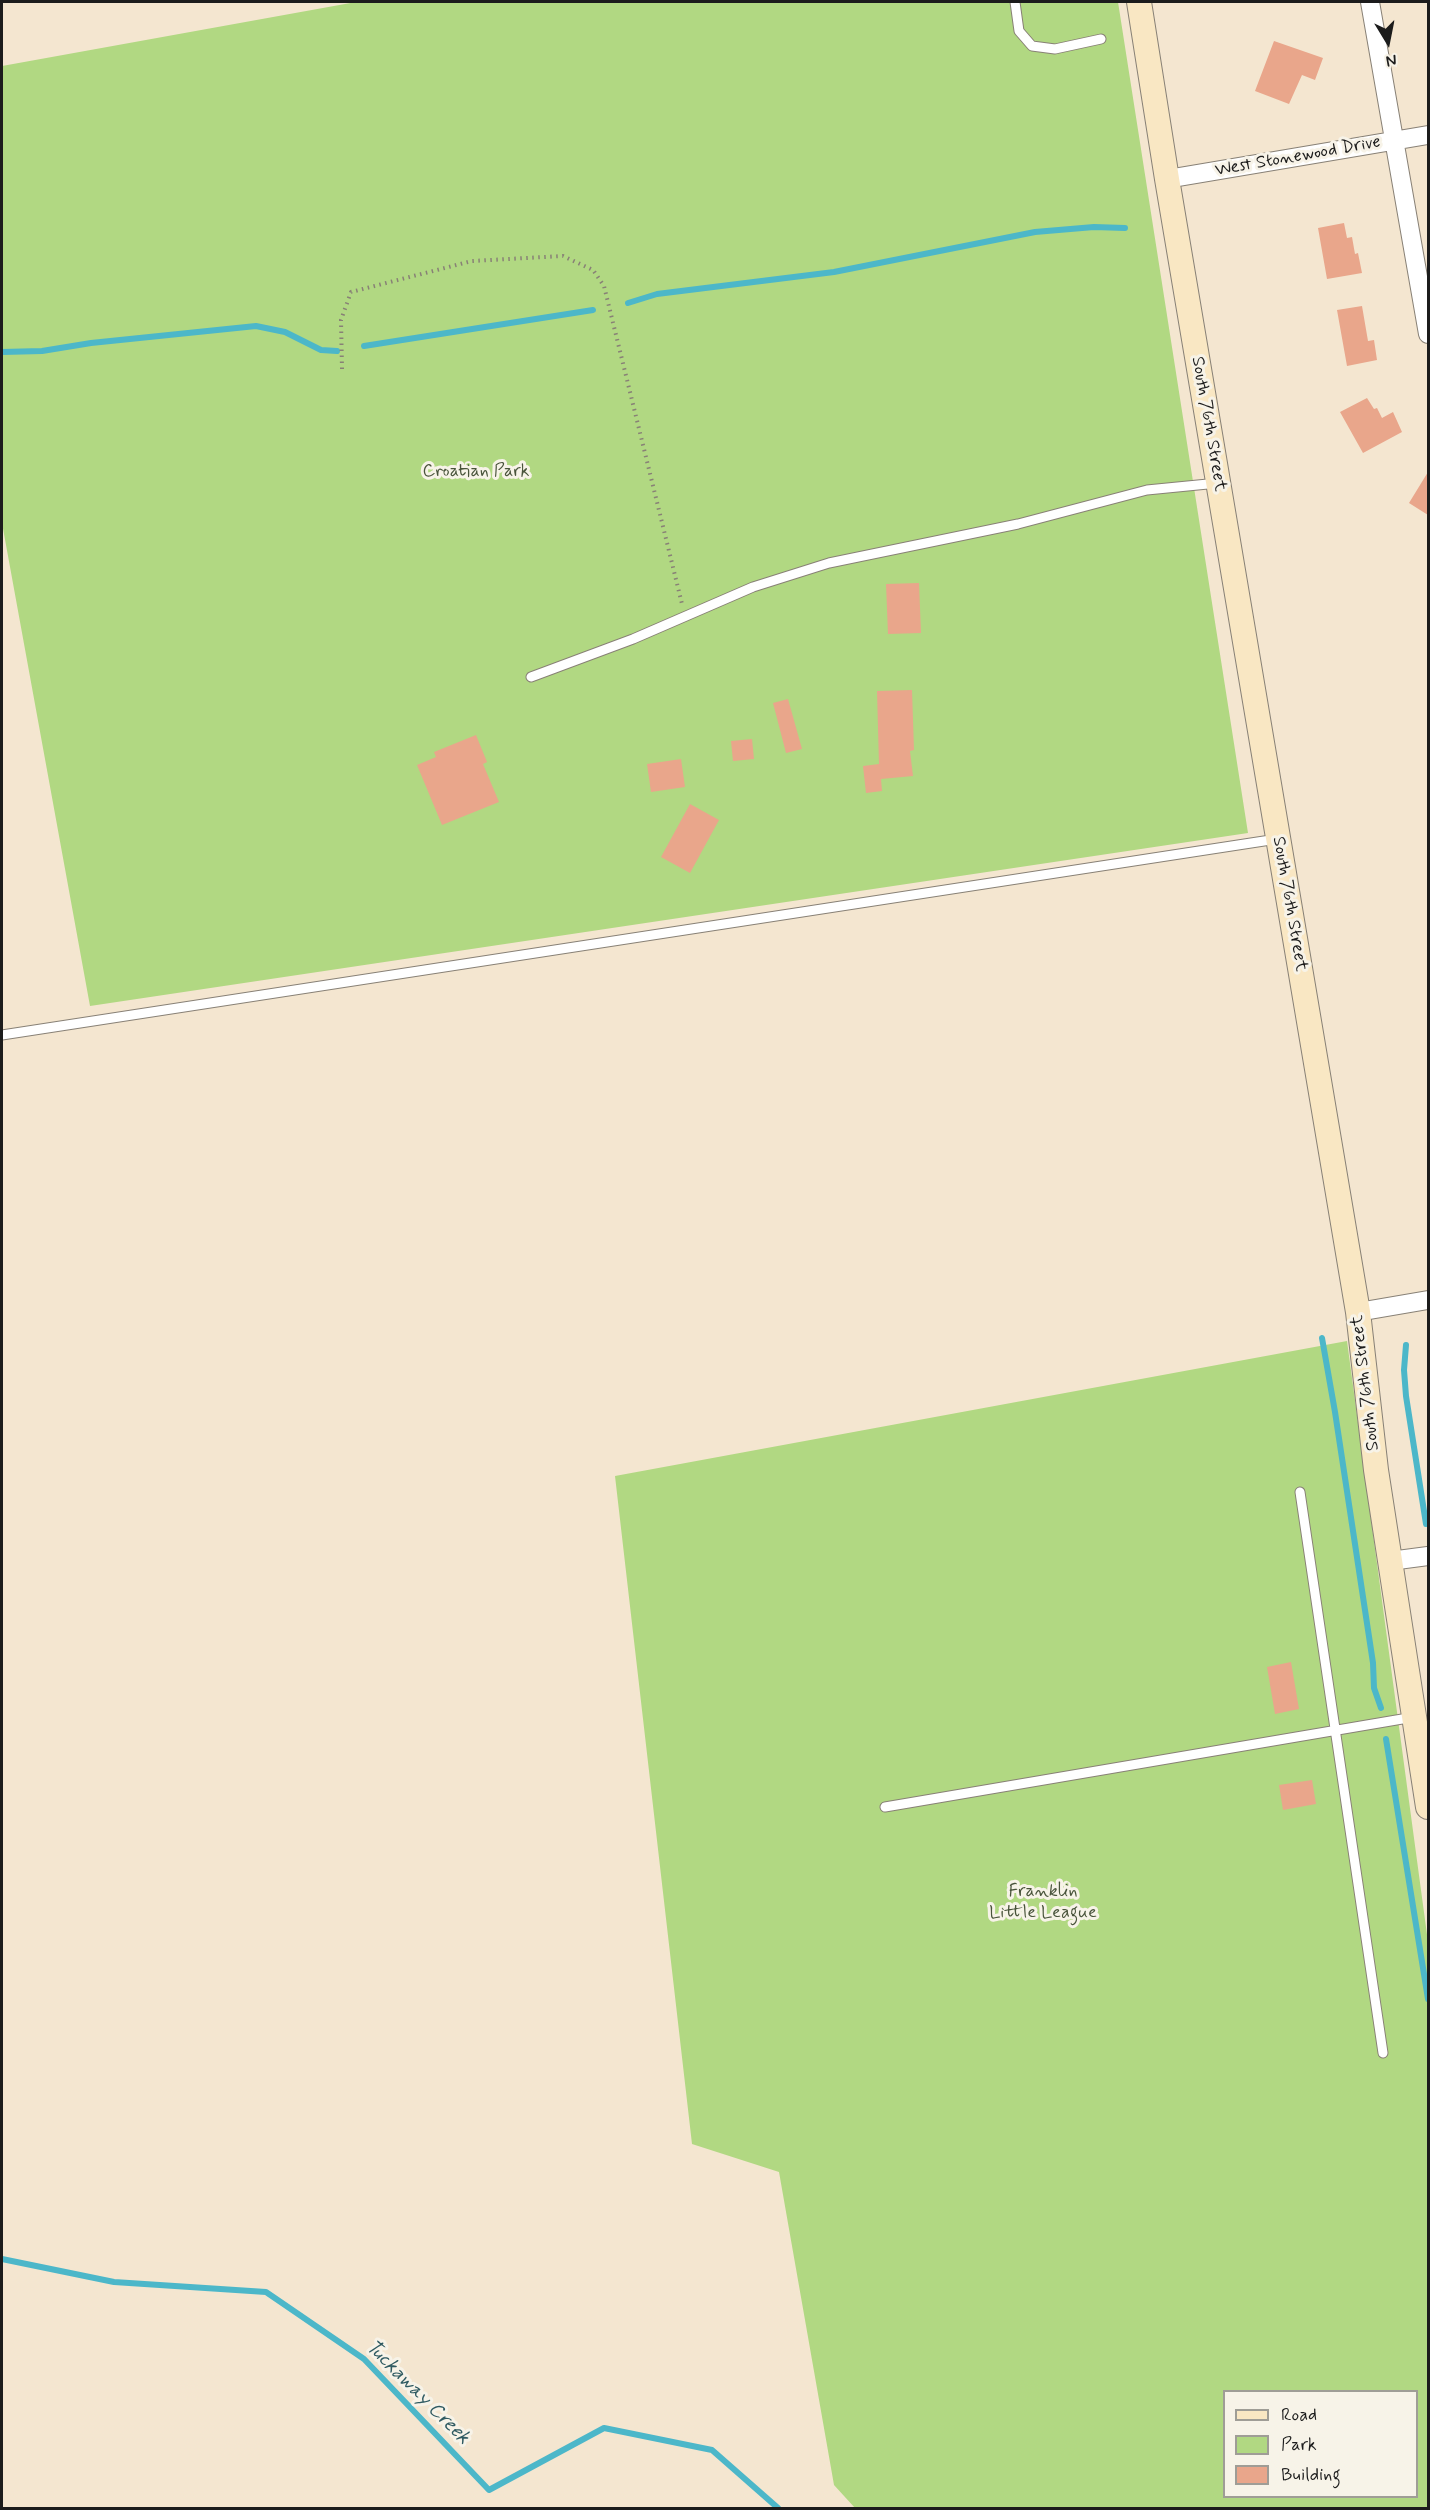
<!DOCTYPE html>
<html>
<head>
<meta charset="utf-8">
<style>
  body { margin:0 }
  #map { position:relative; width:1430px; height:2510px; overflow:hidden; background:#f4e6d0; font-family:Mynerve,sans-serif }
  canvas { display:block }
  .frame { position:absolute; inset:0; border:3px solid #1c1c1c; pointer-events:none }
  .legend { position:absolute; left:1223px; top:2390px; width:195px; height:108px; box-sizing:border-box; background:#f7f3e8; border:2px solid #9f9d96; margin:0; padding:8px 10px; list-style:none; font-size:18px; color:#1c1c1c }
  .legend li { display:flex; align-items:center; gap:12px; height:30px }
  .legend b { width:30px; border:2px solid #9f9d96 }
  .north { position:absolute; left:1358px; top:12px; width:60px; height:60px; -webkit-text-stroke:4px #f7f3e8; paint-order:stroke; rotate:170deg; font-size:16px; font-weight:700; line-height:24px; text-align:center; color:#1c1c1c }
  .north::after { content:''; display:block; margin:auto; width:21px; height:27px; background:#1c1c1c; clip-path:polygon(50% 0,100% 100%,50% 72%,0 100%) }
</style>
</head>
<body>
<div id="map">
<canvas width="1430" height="2510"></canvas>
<div class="frame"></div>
<ul class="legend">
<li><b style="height:8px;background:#f9e7c3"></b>Road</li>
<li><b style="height:16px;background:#b1d882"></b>Park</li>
<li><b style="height:16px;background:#e9a68b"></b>Building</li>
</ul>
<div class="north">N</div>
</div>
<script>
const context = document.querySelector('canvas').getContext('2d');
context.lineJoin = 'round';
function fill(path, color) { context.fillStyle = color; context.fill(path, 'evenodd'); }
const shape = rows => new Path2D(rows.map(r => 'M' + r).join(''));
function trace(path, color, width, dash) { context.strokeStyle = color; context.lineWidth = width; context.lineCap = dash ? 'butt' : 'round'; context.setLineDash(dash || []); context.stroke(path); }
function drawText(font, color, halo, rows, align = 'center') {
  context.font = font + ' Mynerve,sans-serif'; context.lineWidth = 6; context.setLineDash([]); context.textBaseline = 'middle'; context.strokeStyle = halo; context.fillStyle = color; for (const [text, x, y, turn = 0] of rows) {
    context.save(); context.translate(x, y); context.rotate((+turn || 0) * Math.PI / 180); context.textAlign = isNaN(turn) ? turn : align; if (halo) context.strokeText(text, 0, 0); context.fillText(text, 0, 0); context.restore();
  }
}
const green = shape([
  [356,2,1118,2,1248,833,90,1006,2,523,2,66],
  [1347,1341,1428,1942,1428,2508,855,2508,834,2485,779,2172,692,2144,615,1476],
  [1224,2392,1416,2392,1416,2496,1224,2496]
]);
const stream = shape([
  [628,303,657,294,834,272,1035,232,1094,227,1125,228],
  [364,346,593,310],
  [2,352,42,351,91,343,256,326,285,332,321,350,337,351],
  [1322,1338,1335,1412,1373,1663,1374,1688,1381,1708],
  [1406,1345,1404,1370,1406,1396,1426,1524],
  [1386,1739,1428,1999],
  [2,2259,114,2282,266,2292,364,2359,489,2490,604,2428,712,2450,778,2508]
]);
const building = shape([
  [1274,41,1323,58,1315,80,1302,75,1289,104,1255,91],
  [1344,223,1347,238,1352,237,1355,254,1358,253,1362,273,1327,279,1318,228],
  [1362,306,1368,341,1374,340,1377,360,1347,366,1337,310],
  [1367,398,1374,409,1377,408,1382,418,1393,412,1402,432,1363,453,1340,412],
  [1428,472,1428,515,1409,503],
  [919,583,921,633,888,634,886,584],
  [912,690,914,750,910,751,913,776,881,779,882,791,866,793,863,766,879,764,877,691],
  [788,699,802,749,786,753,773,703],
  [476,735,487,762,483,764,499,802,442,825,417,765,436,757,434,752],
  [752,739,754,759,733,761,731,741],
  [681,759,685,787,651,792,647,764],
  [690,804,719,820,690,873,661,857],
  [1291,1662,1299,1709,1275,1714,1267,1667],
  [1312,1780,1316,1804,1283,1810,1279,1785]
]);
const path = shape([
  [342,369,341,320,351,292,472,261,563,256,593,270,604,286,682,604]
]);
const lane = shape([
  [1015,2,1019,31,1032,46,1055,49,1101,39],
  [531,677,633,639,753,587,829,563,1018,524,1147,490,1218,483],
  [2,1035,1277,839],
  [1300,1492,1383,2053],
  [885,1807,1414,1717]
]);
const street = shape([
  [1370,2,1428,334],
  [1167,179,1428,135],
  [1358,1312,1428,1300],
  [1390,1561,1428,1556]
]);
const secondary = shape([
  [1139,2,1167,179,1358,1312,1376,1470,1428,1807]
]);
const streetNames = [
  ["West Stonewood Drive",1298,157,-10],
  ["South 76th Street",1208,424,80],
  ["South 76th Street",1289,904,80],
  ["South 76th Street",1366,1383,-97]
];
const parkNames = [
  ["Croatian Park",476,472],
  ["Franklin",1043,1892],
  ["Little League",1043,1913]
];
const waterNames = [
  ["Tuckaway Creek",417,2393,45]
];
fill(green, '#b1d882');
trace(stream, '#4cb7c9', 6);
fill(building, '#e9a68b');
trace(lane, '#888176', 11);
trace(street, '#888176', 20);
trace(secondary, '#888176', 26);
trace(path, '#888176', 4, [1.5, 4.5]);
trace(lane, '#fff', 9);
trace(street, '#fff', 18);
trace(secondary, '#f9e7c3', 24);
drawText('18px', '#1c1c1c', '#f7f3e8', streetNames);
drawText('18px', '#49543b', '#f7f3e8', parkNames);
drawText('italic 20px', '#2f5a61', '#f7f3e8', waterNames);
</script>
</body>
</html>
